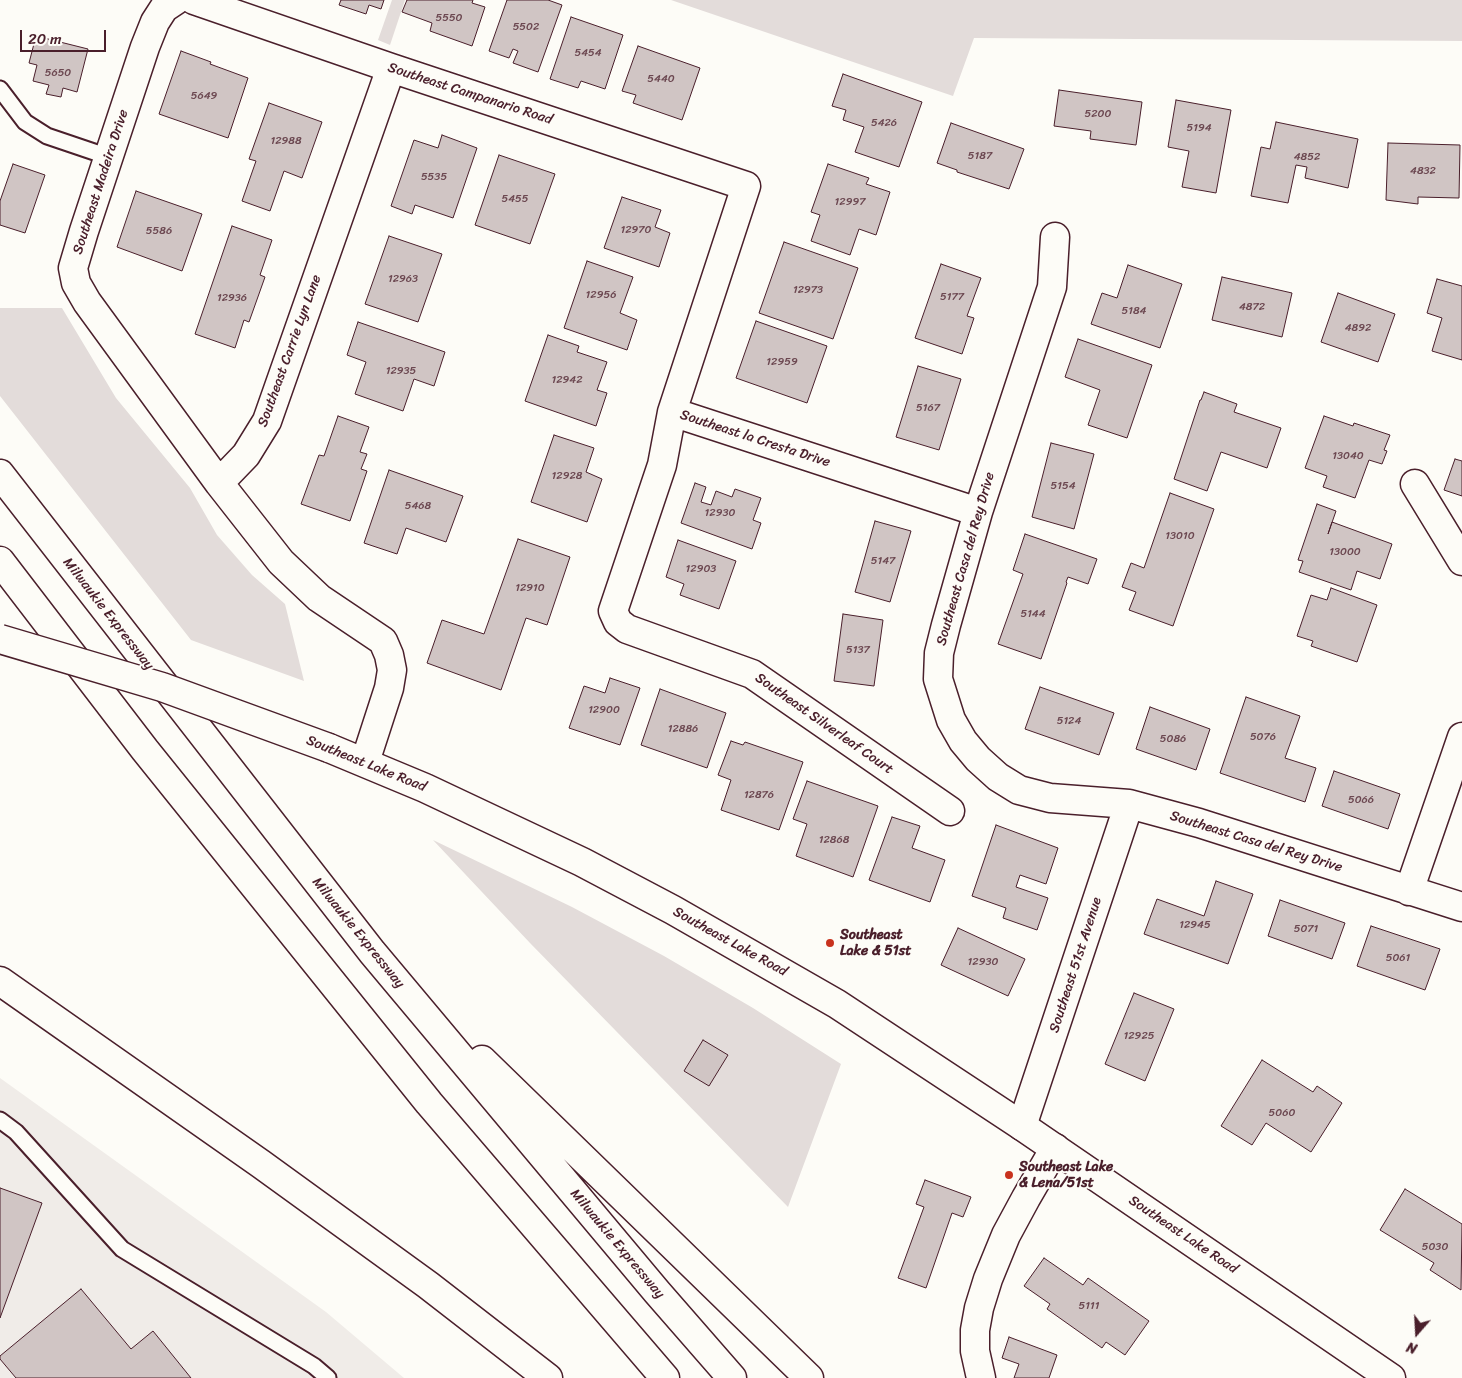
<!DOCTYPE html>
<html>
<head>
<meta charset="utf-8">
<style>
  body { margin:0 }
  #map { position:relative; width:1462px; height:1378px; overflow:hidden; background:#fdfcf7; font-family:Sriracha,sans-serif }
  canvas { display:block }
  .north { position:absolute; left:1392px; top:1308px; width:50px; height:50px; -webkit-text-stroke:4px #fdfcf7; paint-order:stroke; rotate:199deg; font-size:14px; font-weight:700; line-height:20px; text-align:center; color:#4a1f2b }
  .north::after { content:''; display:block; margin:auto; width:18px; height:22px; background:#4a1f2b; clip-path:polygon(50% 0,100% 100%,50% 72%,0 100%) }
  .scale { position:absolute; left:20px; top:30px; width:86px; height:22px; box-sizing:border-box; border:2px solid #4a1f2b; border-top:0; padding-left:6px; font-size:15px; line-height:18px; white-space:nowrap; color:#4a1f2b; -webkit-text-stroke:4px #fdfcf7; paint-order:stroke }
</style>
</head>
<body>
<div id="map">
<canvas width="1462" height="1378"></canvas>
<div class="north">N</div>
<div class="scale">20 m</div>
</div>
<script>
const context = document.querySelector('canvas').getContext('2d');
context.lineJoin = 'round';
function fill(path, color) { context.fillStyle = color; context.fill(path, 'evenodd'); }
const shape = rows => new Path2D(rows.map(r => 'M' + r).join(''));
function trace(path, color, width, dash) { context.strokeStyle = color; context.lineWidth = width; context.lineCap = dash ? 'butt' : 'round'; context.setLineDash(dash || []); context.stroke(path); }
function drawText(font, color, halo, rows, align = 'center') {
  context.font = font + ' Sriracha,sans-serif'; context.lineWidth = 4; context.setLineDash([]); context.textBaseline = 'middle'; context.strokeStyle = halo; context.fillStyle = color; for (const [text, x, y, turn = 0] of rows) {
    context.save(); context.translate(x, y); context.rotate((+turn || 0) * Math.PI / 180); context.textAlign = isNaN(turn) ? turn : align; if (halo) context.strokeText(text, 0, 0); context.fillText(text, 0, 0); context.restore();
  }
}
const built = shape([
  [0,1078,326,1312,404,1378,0,1378]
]);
const green = shape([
  [392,0,405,0,390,45,378,40],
  [671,0,1462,0,1462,41,974,38,953,96],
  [0,308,62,308,116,398,190,488,217,535,252,575,285,604,304,681,191,640,0,396],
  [433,840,572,907,664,956,753,1008,841,1064,788,1207,530,943]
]);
const building = shape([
  [341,0,384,0,381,9,369,5,366,14,339,5,341,0],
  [407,0,473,0,472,3,485,7,472,46,430,31,432,23,402,12,407,0],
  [507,0,548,0,562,5,538,72,513,63,518,51,513,49,509,58,489,51,507,0],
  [571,17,623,35,605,89,581,81,578,88,550,79,571,17],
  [36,36,88,49,77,92,63,88,61,97,46,94,49,85,33,81,37,65,29,63,36,36],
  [638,46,700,68,682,120,633,103,636,95,622,91,638,46],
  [181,51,211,62,210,64,248,78,228,138,159,114,181,51],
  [843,74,922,102,899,167,855,152,864,127,843,120,846,110,832,106,843,74],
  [1059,90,1142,102,1136,145,1090,139,1091,131,1054,126,1059,90],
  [1176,100,1231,110,1216,193,1182,187,1189,151,1168,147,1176,100],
  [269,103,322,122,302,178,284,171,270,211,242,201,256,161,249,159,269,103],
  [1276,122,1358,139,1348,188,1305,178,1307,167,1296,165,1288,203,1251,196,1261,147,1270,149,1276,122],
  [951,123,1024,149,1009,189,957,172,957,170,937,163,951,123],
  [442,135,477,148,453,218,415,205,412,214,391,206,414,140,438,148,442,135],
  [1388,143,1460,145,1459,198,1418,197,1418,204,1386,200,1388,143],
  [499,155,555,174,530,244,475,225,499,155],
  [13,164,45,175,25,233,0,225,0,201,13,164],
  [828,164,869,178,866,184,890,192,876,235,859,229,850,255,811,241,820,215,811,212,828,164],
  [136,191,202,214,182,271,117,247,136,191],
  [622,197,661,210,655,227,670,233,659,267,604,248,622,197],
  [232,226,272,240,260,275,265,277,249,322,244,320,235,348,195,334,232,226],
  [389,236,442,254,418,322,365,304,389,236],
  [784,242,858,268,833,339,759,313,784,242],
  [587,261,633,277,620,313,637,320,627,350,564,328,587,261],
  [941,264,981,278,967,316,974,318,962,354,915,338,941,264],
  [1128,265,1182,284,1160,348,1091,324,1102,293,1117,298,1128,265],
  [1222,277,1292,293,1282,337,1212,320,1222,277],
  [1437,279,1462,286,1462,360,1432,351,1442,318,1427,313,1437,279],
  [1338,293,1395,314,1378,362,1321,342,1338,293],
  [756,321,827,346,807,403,736,378,756,321],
  [358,322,445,352,434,386,414,379,403,411,355,394,366,362,347,355,358,322],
  [548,335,579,346,577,352,607,362,597,390,607,393,596,426,525,401,548,335],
  [1078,339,1152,365,1127,438,1088,425,1100,390,1065,377,1078,339],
  [918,366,961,379,939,450,896,437,918,366],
  [1204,392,1237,404,1234,412,1281,428,1267,468,1221,452,1207,491,1174,479,1200,400,1201,400,1204,392],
  [338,416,369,427,360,452,367,454,361,469,367,471,350,521,301,504,319,455,324,456,338,416],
  [1324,416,1353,426,1354,423,1390,435,1384,450,1387,451,1382,464,1369,460,1355,498,1323,487,1327,476,1305,468,1324,416],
  [554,435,594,448,586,472,602,479,587,522,531,502,554,435],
  [1051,443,1094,454,1074,529,1032,517,1051,443],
  [1455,459,1462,461,1462,496,1444,490,1455,459],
  [389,470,463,496,446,542,406,528,397,554,364,543,389,470],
  [695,483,706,487,701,502,711,505,716,491,732,497,735,489,761,498,753,520,761,523,752,549,681,523,695,483],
  [1170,493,1214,509,1173,626,1129,610,1136,592,1122,587,1131,563,1144,568,1170,493],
  [1317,504,1336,511,1328,534,1332,522,1392,544,1380,579,1357,571,1351,590,1299,572,1303,561,1298,560,1317,504],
  [875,521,911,531,890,602,855,592,875,521],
  [1025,534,1097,559,1088,584,1068,577,1066,582,1067,583,1041,659,998,644,1023,574,1013,570,1025,534],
  [518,539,570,557,547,625,526,618,501,690,427,663,442,620,484,634,518,539],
  [678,540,736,561,719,609,680,595,684,584,666,577,678,540],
  [1331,588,1377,605,1357,662,1311,646,1313,641,1297,636,1311,595,1327,600,1331,588],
  [843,614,883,620,874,686,834,681,843,614],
  [610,678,640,688,620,745,569,728,584,686,605,693,610,678],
  [1040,687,1114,713,1099,755,1025,729,1040,687],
  [660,689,726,713,707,768,641,745,660,689],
  [1246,697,1300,716,1285,758,1316,768,1305,802,1220,773,1246,697],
  [1150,707,1210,729,1196,770,1136,749,1150,707],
  [731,741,743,745,745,742,803,762,779,830,721,810,731,780,718,775,731,741],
  [1334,771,1400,794,1388,829,1322,806,1334,771],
  [807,781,878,806,853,877,796,856,807,824,793,819,807,781],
  [892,817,920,826,912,848,945,860,930,902,869,880,892,817],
  [996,825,1058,848,1046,884,1020,875,1016,887,1048,898,1037,930,1003,918,1006,908,972,896,996,825],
  [1216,881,1253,894,1228,964,1144,934,1157,899,1204,916,1216,881],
  [1280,900,1345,923,1332,959,1268,936,1280,900],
  [1371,926,1440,949,1425,990,1357,966,1371,926],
  [958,928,1025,959,1008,996,941,965,958,928],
  [1134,993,1174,1009,1145,1081,1105,1064,1134,993],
  [703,1040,728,1055,709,1086,684,1071,703,1040],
  [1262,1060,1313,1092,1317,1086,1342,1103,1311,1152,1266,1123,1252,1145,1221,1126,1262,1060],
  [925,1180,971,1197,963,1217,952,1213,926,1288,898,1278,924,1207,916,1204,925,1180],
  [0,1188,42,1203,0,1318,0,1188],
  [1405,1189,1462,1224,1461,1290,1430,1270,1434,1263,1380,1230,1405,1189],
  [1044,1258,1083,1285,1088,1278,1149,1321,1125,1355,1106,1342,1102,1348,1047,1309,1050,1304,1024,1286,1044,1258],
  [81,1289,131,1349,153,1331,191,1378,16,1378,0,1359,0,1356,81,1289],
  [1009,1337,1057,1355,1049,1378,1014,1378,1019,1364,1002,1358,1009,1337]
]);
const service = shape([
  [0,89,25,122,47,136,109,157],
  [0,1120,16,1132,122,1249,314,1366,328,1378]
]);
const minor = shape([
  [176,0,164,8,155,22,145,47,84,231,73,268,76,283,87,302,219,483,281,562,319,598,383,641,389,655,392,670,389,688,365,762],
  [194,0,391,68,746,186,672,412,662,465,613,611,618,622,627,629,752,674,950,811],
  [1055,237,1052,287,978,512,946,625,939,653,938,679,951,720,963,741,978,759,998,777,1019,790,1050,798,1129,804,1199,823,1462,907],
  [672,412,978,512],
  [219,483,246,455,267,421,391,68],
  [1415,484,1462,561],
  [1409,891,1462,737],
  [1022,1126,1129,804],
  [981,1378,975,1351,975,1330,979,1308,988,1279,1006,1235,1026,1198,1055,1148]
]);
const primary = shape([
  [329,748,425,788,582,862,673,910,837,1004,1022,1126,1391,1378]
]);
const trunk = shape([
  [0,474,372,952,657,1292,732,1378],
  [0,561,145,750,429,1103,665,1378],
  [0,981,261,1164,428,1285,548,1378],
  [482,1060,809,1378]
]);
const primaryBridge = shape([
  [0,639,162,687,329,748]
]);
const markers = [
  [830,943,5,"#c8321e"],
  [1009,1175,5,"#c8321e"]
];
const numberNames = [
  ["5550",449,18],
  ["5502",526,27],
  ["5454",588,53],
  ["5650",58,73],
  ["5440",661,79],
  ["5649",204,96],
  ["5200",1098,114],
  ["5426",884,123],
  ["5194",1199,128],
  ["12988",286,141],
  ["5187",980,156],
  ["4852",1307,157],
  ["4832",1423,171],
  ["5535",434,177],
  ["5455",515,199],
  ["12997",850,202],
  ["12970",636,230],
  ["5586",159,231],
  ["12963",403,279],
  ["12973",808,290],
  ["12956",601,295],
  ["5177",952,297],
  ["12936",232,298],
  ["4872",1252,307],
  ["5184",1134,311],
  ["4892",1358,328],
  ["12959",782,362],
  ["12935",401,371],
  ["12942",567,380],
  ["5167",928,408],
  ["13040",1348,456],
  ["12928",567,476],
  ["5154",1063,486],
  ["5468",418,506],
  ["12930",720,513],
  ["13010",1180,536],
  ["13000",1345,552],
  ["5147",883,561],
  ["12903",701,569],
  ["12910",530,588],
  ["5144",1033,614],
  ["5137",858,650],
  ["12900",604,710],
  ["5124",1069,721],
  ["12886",683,729],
  ["5076",1263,737],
  ["5086",1173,739],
  ["12876",759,795],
  ["5066",1361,800],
  ["12868",834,840],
  ["12945",1195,925],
  ["5071",1306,929],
  ["5061",1398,958],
  ["12930",983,962],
  ["12925",1139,1036],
  ["5060",1282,1113],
  ["5030",1435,1247],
  ["5111",1089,1306]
];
const streetNames = [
  ["Southeast Campanario Road",470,94,18],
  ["Southeast Madeira Drive",101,182,-72],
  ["Southeast Carrie Lyn Lane",290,351,-70],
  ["Southeast la Cresta Drive",755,439,18],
  ["Southeast Casa del Rey Drive",966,559,-74],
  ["Milwaukie Expressway",108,614,52],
  ["Southeast Silverleaf Court",824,724,35],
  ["Southeast Lake Road",366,764,22],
  ["Southeast Casa del Rey Drive",1256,842,17],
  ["Milwaukie Expressway",358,933,51],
  ["Southeast Lake Road",730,942,29],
  ["Southeast 51st Avenue",1076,965,-72],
  ["Southeast Lake Road",1183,1235,34],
  ["Milwaukie Expressway",617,1244,50]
];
const poiNames = [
  ["Southeast",840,935],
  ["Lake & 51st",840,951],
  ["Southeast Lake",1019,1167],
  ["& Lena/51st",1019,1183]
];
fill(built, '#f0ece8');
fill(green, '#e3dcda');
fill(building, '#d0c5c4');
trace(building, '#4a1f2b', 1);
trace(service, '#4a1f2b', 19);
trace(minor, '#4a1f2b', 31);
trace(primary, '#4a1f2b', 31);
trace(trunk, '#4a1f2b', 31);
trace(service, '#fdfcf7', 15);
trace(minor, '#fdfcf7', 28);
trace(primary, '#fdfcf7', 28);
trace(trunk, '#fdfcf7', 28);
trace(primaryBridge, '#4a1f2b', 31, []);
trace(primaryBridge, '#fdfcf7', 28);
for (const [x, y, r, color] of markers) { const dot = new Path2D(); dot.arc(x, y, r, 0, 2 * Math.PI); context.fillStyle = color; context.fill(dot); trace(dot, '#fdfcf7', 2); }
drawText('11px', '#6c4851', null, numberNames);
drawText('14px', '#4a1f2b', '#fdfcf7', streetNames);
drawText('bold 14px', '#4a1f2b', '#fdfcf7', poiNames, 'left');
</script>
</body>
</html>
